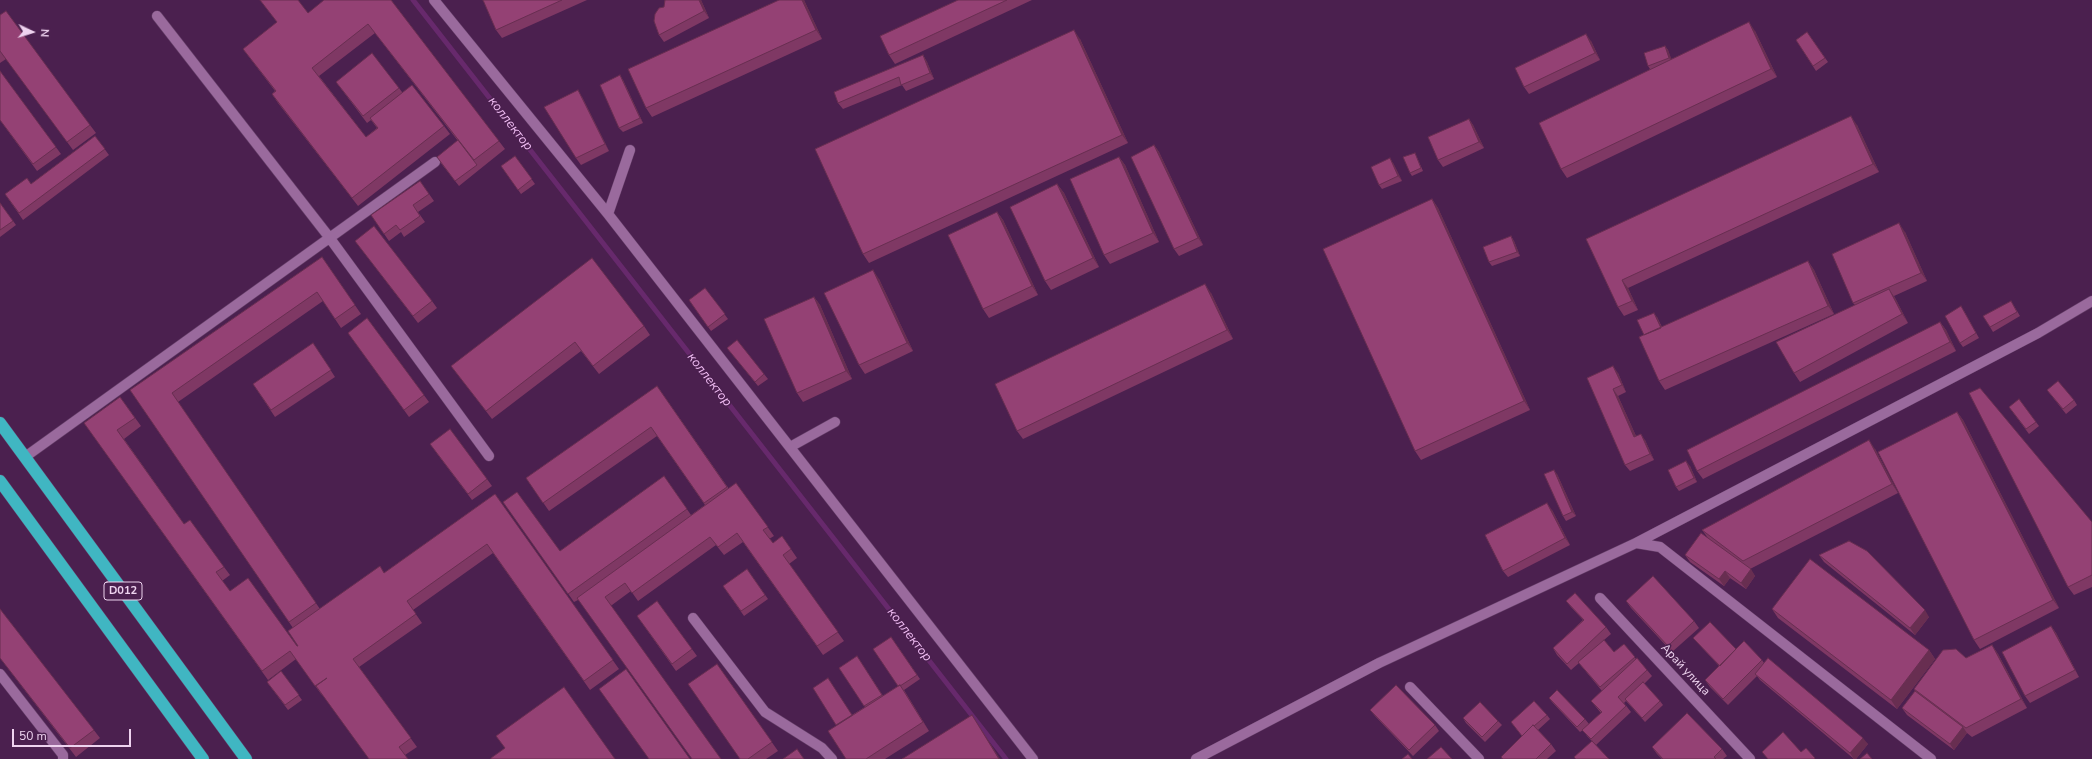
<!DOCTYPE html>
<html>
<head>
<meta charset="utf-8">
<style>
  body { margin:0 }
  #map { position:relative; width:2092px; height:759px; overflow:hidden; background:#4b204f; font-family:"Nunito Sans",sans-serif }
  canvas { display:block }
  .north { position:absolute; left:12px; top:12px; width:40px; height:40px; -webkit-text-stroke:3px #4b204f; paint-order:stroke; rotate:94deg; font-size:11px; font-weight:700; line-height:16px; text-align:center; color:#eed3ef }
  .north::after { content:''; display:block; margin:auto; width:14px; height:18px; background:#eed3ef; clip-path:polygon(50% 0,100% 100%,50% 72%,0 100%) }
  .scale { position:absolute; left:12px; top:729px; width:119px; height:18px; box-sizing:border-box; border:2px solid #eed3ef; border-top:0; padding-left:5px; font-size:12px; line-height:14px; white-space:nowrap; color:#eed3ef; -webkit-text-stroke:3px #4b204f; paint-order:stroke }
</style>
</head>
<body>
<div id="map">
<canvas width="2092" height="759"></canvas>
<div class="north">N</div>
<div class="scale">50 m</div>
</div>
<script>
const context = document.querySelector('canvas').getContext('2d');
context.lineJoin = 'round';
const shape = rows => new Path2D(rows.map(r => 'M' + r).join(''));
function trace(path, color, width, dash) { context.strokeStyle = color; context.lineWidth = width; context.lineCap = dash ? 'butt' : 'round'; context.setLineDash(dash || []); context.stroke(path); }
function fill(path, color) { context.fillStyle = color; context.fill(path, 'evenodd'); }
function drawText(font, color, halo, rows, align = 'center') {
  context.font = font + ' "Nunito Sans",sans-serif'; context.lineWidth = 3; context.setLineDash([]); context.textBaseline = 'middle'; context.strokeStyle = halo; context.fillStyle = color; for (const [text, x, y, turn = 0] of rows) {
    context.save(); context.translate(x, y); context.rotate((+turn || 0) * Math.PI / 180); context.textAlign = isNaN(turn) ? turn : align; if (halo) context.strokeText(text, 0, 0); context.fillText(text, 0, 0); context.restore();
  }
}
const stream = shape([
  [413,0,1006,759]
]);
const minor = shape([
  [434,0,608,214,1033,759],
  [157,16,329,237,489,456],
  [608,214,630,150],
  [790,447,835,422],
  [25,457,435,162],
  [1636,543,1660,547,1931,759],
  [1600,598,1750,759],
  [693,618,765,712,822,748,832,759],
  [0,674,63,755,63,759],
  [1410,687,1479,759],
  [1196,759,1379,663,1636,543,2038,333,2092,301]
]);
const highway = shape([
  [0,423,246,759],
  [0,481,203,759]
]);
const wall = shape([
  [260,0,308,13,391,0,505,149,459,186,440,162,458,141,375,33,319,76,366,137,377,128,371,120,367,123,336,82,399,88,402,92,444,126,450,134,358,206,278,103,272,94,275,91,243,49,277,22],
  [483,0,587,0,502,38,496,30],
  [665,0,701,0,709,18,664,42,659,35],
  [804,0,822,39,652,117,646,108],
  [958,0,1032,0,895,64,889,55],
  [0,15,90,125,96,133,73,150,6,59,0,63],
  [1755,31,1777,77,1567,178,1561,169,1650,69,1648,66,1665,46,1668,50,1671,59],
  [1807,32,1828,62,1816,71,1796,40],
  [1080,39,1128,143,869,263,863,254],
  [1591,41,1600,60,1529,94,1524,87],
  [923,55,927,62,934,79,906,91,902,85,843,109,838,103],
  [0,71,61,154,37,171,0,120],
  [623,80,643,123,623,132,619,128],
  [582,97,609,151,581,165,576,158],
  [1469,119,1473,125,1484,148,1443,167,1438,160],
  [1857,125,1879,172,1628,288,1638,310,1624,316,1618,307,1586,239],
  [95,136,109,155,23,220,5,194,31,184],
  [1154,145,1159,152,1203,245,1179,256,1174,249],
  [1415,153,1423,171,1412,176,1410,173],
  [515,156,535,184,521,194,501,166],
  [1119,157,1125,165,1159,242,1110,264,1104,255],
  [1393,163,1402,181,1382,189,1379,185],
  [420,181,434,201,418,212,425,222,404,237,401,232,389,241,371,215],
  [1057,184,1064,193,1099,267,1051,290,1045,281],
  [1432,199,1438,208,1530,410,1421,460,1415,451],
  [0,203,16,225,0,237],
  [997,212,1003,220,1038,295,989,318,983,309],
  [1905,232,1927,281,1894,296,1908,323,1800,382,1794,373,1855,305,1853,303],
  [1511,236,1514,241,1520,256,1492,266,1489,262],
  [355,241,432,301,437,308,418,323],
  [322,257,361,314,341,328,323,301,178,402,320,609,384,573,495,494,619,669,590,690,493,553,413,610,422,623,359,667,417,747,405,755,321,694,296,659,268,680,84,423,120,397,141,426,124,439,184,524,224,567,230,575,222,581,230,591,297,646,298,646,293,628,130,390],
  [1808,261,1814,270,1834,314,1665,390,1659,381,1657,317,1662,327],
  [879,279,913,351,865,374,859,365],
  [705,288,728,319,711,331,689,300],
  [1211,293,1233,339,1023,439,1017,431],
  [814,297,820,305,852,379,803,402,797,393],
  [2011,301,2020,316,1993,332,1990,327],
  [1964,311,1979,338,1963,347,1960,343],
  [367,318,429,402,409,417,348,333],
  [1940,322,1946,330,1956,351,1703,479,1697,471],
  [644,326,650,335,599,374,581,351,492,419,451,366],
  [313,343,335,377,275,417,253,384],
  [727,348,764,374,768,379,758,386],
  [1618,373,1626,392,1618,396,1636,436,1645,440,1654,460,1630,471,1625,465,1587,378],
  [657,386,729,489,736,483,774,536,769,539,773,543,782,536,797,558,789,564,844,641,823,655,743,542,724,555,716,545,638,601,631,591,612,605,578,600,574,602,503,502,560,551,664,476,691,515,705,505,657,436,549,511,526,478],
  [2047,390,2074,400,2077,405,2066,414],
  [2009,407,2036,422,2039,426,2029,434],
  [1957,412,1963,420,2059,608,1980,649,1974,640],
  [1875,449,1898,493,1750,569,1755,576,1746,589,1730,578,1724,586,1690,562,1685,555,1708,538,1702,530],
  [435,451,487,479,492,486,472,500],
  [1690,466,1697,482,1679,491,1676,487],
  [1557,474,1576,516,1566,521,1563,516],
  [1552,510,1570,545,1508,577,1503,571],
  [2092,522,2092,587,2074,595,2068,587],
  [1819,555,1929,617,1915,635,1824,562],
  [747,569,768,599,744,616,723,586],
  [657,601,697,656,676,671,637,616],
  [1566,601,1606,627,1611,634,1604,640,1614,652,1624,644,1636,659,1647,670,1652,676,1644,684,1660,701,1663,705,1645,722,1626,701,1624,703,1631,712,1596,745,1587,736,1583,730,1580,732,1552,702,1549,698,1585,719,1589,724,1601,713,1591,701,1602,691,1583,668,1579,663,1571,670,1557,655,1553,648,1583,620,1571,607],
  [1626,601,1694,621,1699,628,1672,652,1631,608],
  [0,609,100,738,76,757,0,658],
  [1772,609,1929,650,1935,659,1897,709,1778,618],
  [2051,626,2056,633,2079,677,2030,703,2025,696],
  [891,637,920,679,904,690,929,731,885,759,846,759,852,715,865,707,839,668,857,656,883,696,898,686],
  [1693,638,1736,649,1762,660,1764,663,1868,744,1856,759,1854,759,1760,680,1757,676,1728,705,1710,687,1705,680,1719,666,1697,642],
  [1992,645,1998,654,2027,708,1972,737,1967,733,1954,750,1907,715,1902,708,1915,691,1914,689,1966,658],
  [717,664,778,751,766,759,740,759],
  [281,671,302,700,288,710,267,682],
  [1370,710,1435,725,1439,731,1413,756,1375,716],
  [1547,715,1550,719,1538,730,1551,744,1556,751,1547,759,1502,759,1501,757,1522,736,1511,722],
  [1463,718,1498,721,1502,725,1485,742,1466,723],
  [1652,747,1722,749,1727,756,1723,759,1662,759,1657,754]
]);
const shadedWall = shape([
  [699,0,701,0,709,18,704,11],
  [802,0,804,0,822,39,816,30],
  [1749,22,1755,31,1777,77,1771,69],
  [1074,30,1080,39,1128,143,1122,135],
  [1586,34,1591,41,1600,60,1595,53],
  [1665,46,1668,50,1673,63,1669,58],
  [923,55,927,62,934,79,930,73],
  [620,75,623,80,643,123,640,118],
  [578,90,582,97,609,151,605,144],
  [1851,116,1857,125,1879,172,1873,164],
  [1469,119,1473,125,1484,148,1479,142],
  [1154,145,1159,152,1203,245,1198,238],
  [1119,157,1125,165,1159,242,1153,233],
  [1390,158,1393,163,1402,181,1398,176],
  [1057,184,1064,193,1099,267,1093,258],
  [1432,199,1438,208,1530,410,1524,401],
  [997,212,1003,220,1038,295,1032,286],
  [1899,223,1905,232,1927,281,1921,273],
  [1511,236,1514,241,1520,256,1517,252],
  [1808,261,1814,270,1834,314,1828,306],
  [873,270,879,279,913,351,907,343],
  [1622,280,1628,288,1638,310,1632,301],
  [1205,284,1211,293,1233,339,1227,330],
  [1889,289,1895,298,1908,323,1902,314],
  [814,297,820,305,852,379,846,371],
  [1654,313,1657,317,1666,337,1663,332],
  [1940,322,1946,330,1956,351,1950,342],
  [1613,366,1618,373,1626,392,1622,385],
  [1613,389,1618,396,1639,443,1634,437],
  [1957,412,1963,420,2059,608,2053,600],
  [1641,434,1645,440,1654,460,1650,454],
  [1869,440,1875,449,1898,493,1892,484],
  [1686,461,1690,466,1697,482,1694,478],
  [1554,470,1557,474,1576,516,1572,512],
  [1547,503,1552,510,1570,545,1565,538],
  [1751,569,1755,576,1746,589,1741,583],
  [1725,571,1730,578,1724,586,1719,579],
  [1925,610,1929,617,1915,635,1910,628],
  [2051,626,2056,633,2079,677,2075,670],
  [1992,645,1998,654,2027,708,2021,699],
  [1929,650,1935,659,1897,709,1891,700],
  [900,685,906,694,929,731,923,722],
  [972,715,978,724,1000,759,999,759],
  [1963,727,1967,733,1954,750,1950,744],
  [1863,738,1868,744,1856,759,1854,759,1850,753]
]);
const building = shape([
  [260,0,298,0,308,13,324,0,391,0,499,141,474,160,368,24,312,68,366,137,378,128,370,118,412,85,444,126,352,198,272,94,276,91,243,49,277,22,260,0],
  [483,0,562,0,496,30,483,0],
  [665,0,699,0,704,11,659,35,654,21,655,14,659,8,664,7,665,0],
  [779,0,802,0,816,30,646,108,628,69,779,0],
  [958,0,1007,0,889,55,880,36,958,0],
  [6,11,90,125,67,142,0,51,0,15,6,11],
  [1749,22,1771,69,1561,169,1539,123,1749,22],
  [1074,30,1122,135,863,254,815,149,1074,30],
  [1807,32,1825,58,1813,66,1796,40,1807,32],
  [1586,34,1595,53,1524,87,1515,68,1586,34],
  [1665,46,1669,58,1648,66,1644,53,1665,46],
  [372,53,399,88,363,116,336,82,372,53],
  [923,55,930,73,901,85,899,77,838,103,834,92,923,55],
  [0,71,56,147,33,164,0,120,0,71],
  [620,75,640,118,619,128,600,85,620,75],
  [578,90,605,144,576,158,544,107,578,90],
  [1851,116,1873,164,1622,280,1632,301,1618,307,1586,239,1851,116],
  [1469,119,1479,142,1438,160,1428,137,1469,119],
  [95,136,105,149,19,213,5,194,27,178,31,184,95,136],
  [458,140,477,165,455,181,437,157,458,140],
  [1154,145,1198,238,1174,249,1131,157,1154,145],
  [1415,153,1421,168,1410,173,1403,157,1415,153],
  [515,156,532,179,518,190,501,166,515,156],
  [1119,157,1153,233,1104,255,1070,179,1119,157],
  [1390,158,1398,176,1379,185,1371,167,1390,158],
  [420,181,429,194,413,205,420,216,400,230,396,225,384,234,371,215,420,181],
  [1057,184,1093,258,1045,281,1010,207,1057,184],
  [1432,199,1524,401,1415,451,1323,249,1432,199],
  [0,203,13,221,0,230,0,203],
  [997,212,1032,286,983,309,948,235,997,212],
  [1899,223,1921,273,1853,303,1832,254,1899,223],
  [374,226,432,301,413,316,355,241,374,226],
  [1511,236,1517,252,1489,262,1483,247,1511,236],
  [322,257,355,305,335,319,317,292,172,393,316,603,289,622,130,390,322,257],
  [592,258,644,326,593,366,575,342,486,411,451,366,592,258],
  [1808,261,1828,306,1659,381,1639,337,1808,261],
  [873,270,907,343,859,365,824,293,873,270],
  [1205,284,1227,330,1017,431,995,384,1205,284],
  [705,288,725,314,708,327,689,300,705,288],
  [1889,289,1902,314,1794,373,1776,342,1889,289],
  [814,297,846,371,797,393,764,319,814,297],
  [2011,301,2017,312,1990,327,1983,316,2011,301],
  [1961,306,1976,333,1960,343,1945,316,1961,306],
  [1654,313,1661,328,1644,335,1637,320,1654,313],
  [367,318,424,395,404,410,348,333,367,318],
  [1940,322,1950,342,1697,471,1687,450,1940,322],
  [737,340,764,374,755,382,727,348,737,340],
  [313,343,331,370,271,410,253,384,313,343],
  [1613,366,1622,385,1613,389,1634,437,1641,434,1650,454,1625,465,1587,378,1613,366],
  [2058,381,2074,400,2063,409,2047,390,2058,381],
  [657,386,727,487,704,503,651,427,543,503,526,478,657,386],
  [1980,388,2092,522,2092,575,2068,587,1969,393,1980,388],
  [120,397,135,418,117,430,184,524,190,520,224,567,216,572,230,591,248,578,297,646,298,646,288,631,380,566,384,573,495,494,613,660,584,681,487,544,407,601,416,614,353,659,411,738,399,747,408,759,369,759,316,686,327,678,315,686,290,651,262,671,84,423,120,397],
  [2019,399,2036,422,2026,429,2009,407,2019,399],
  [1957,412,2053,600,1974,640,1878,452,1957,412],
  [450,429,487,479,468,494,430,444,450,429],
  [1869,440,1892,484,1743,561,1702,530,1869,440],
  [1686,461,1694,478,1676,487,1668,470,1686,461],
  [1554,470,1572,512,1563,516,1544,474,1554,470],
  [664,476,687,509,568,594,503,502,517,492,560,551,664,476],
  [736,483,768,527,763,530,773,543,782,536,791,549,783,555,838,632,817,646,737,533,718,547,710,537,632,593,625,583,605,597,721,759,692,759,577,598,736,483],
  [1547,503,1565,538,1503,571,1485,535,1547,503],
  [1701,533,1751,569,1741,583,1725,571,1719,579,1685,555,1701,533],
  [1849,541,1867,551,1925,610,1910,628,1819,555,1849,541],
  [1810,559,1929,650,1891,700,1772,609,1810,559],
  [747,569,765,595,741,611,723,586,747,569],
  [1653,576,1694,621,1668,646,1626,601,1653,576],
  [1575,593,1606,627,1567,664,1553,648,1584,620,1566,601,1575,593],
  [657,601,692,649,672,664,637,616,657,601],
  [0,609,94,730,70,748,0,658,0,609],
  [1710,622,1736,649,1720,666,1693,638,1710,622],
  [2051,626,2075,670,2025,696,2002,652,2051,626],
  [891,637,917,675,900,686,900,685,898,686,873,649,891,637],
  [1604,640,1614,652,1624,644,1635,657,1600,687,1578,662,1604,640],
  [1744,641,1762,660,1723,699,1705,680,1744,641],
  [1992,645,2021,699,1966,728,1914,689,1943,650,1956,649,1966,658,1992,645],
  [857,656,882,695,864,706,839,668,857,656],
  [1637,658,1647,670,1618,697,1626,706,1591,739,1582,730,1602,712,1591,701,1637,658],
  [1768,658,1863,738,1850,753,1755,674,1768,658],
  [717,664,772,742,748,759,740,759,688,684,717,664],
  [626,669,690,759,649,759,599,689,626,669],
  [281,671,299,695,285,705,267,682,281,671],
  [828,678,852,715,836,725,813,688,828,678],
  [1643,682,1660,701,1642,718,1625,699,1643,682],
  [900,685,923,722,866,759,846,759,828,731,900,685],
  [1396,685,1435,725,1409,750,1370,710,1396,685],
  [564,687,615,759,491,759,491,758,505,748,496,736,564,687],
  [1557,690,1585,719,1577,727,1549,698,1557,690],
  [1915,691,1963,727,1950,744,1902,708,1915,691],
  [1534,701,1547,715,1534,726,1533,725,1522,736,1511,722,1534,701],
  [1480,702,1498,721,1482,737,1463,718,1480,702],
  [1687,713,1722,749,1714,757,1716,759,1663,759,1652,747,1687,713],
  [972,715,999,759,902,759,972,715],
  [1533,725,1551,744,1536,759,1503,759,1501,757,1533,725],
  [1783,732,1801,752,1806,748,1815,758,1814,759,1768,759,1762,752,1783,732],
  [1592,741,1609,759,1576,759,1574,757,1592,741],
  [1441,747,1452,759,1427,759,1441,747],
  [797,749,804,759,783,759,797,749],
  [1867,753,1872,759,1860,759,1867,753],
  [1408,754,1412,759,1402,759,1408,754]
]);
const shields = [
  [123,591,38]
];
const shieldNames = [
  ["D012",123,591]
];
const streetNames = [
  ["Арай улица",1685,670,47]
];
const waterNames = [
  ["коллектор",510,124,52],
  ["коллектор",709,380,52],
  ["коллектор",909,635,52]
];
trace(stream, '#67296c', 5);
trace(minor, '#653f68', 11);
trace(highway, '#653f68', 13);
trace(minor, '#9a6a9d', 10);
trace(highway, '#40b6c2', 12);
fill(wall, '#7f3864');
fill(shadedWall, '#682e51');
fill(building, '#944174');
trace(building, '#682e51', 1);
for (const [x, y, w] of shields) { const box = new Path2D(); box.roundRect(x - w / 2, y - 9, w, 18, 3); context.fillStyle = '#4b204f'; context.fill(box); trace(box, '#eed3ef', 1); }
drawText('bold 11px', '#eed3ef', null, shieldNames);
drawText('12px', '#eed3ef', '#4b204f', streetNames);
drawText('italic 13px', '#f1bdf4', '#4b204f', waterNames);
</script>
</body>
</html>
